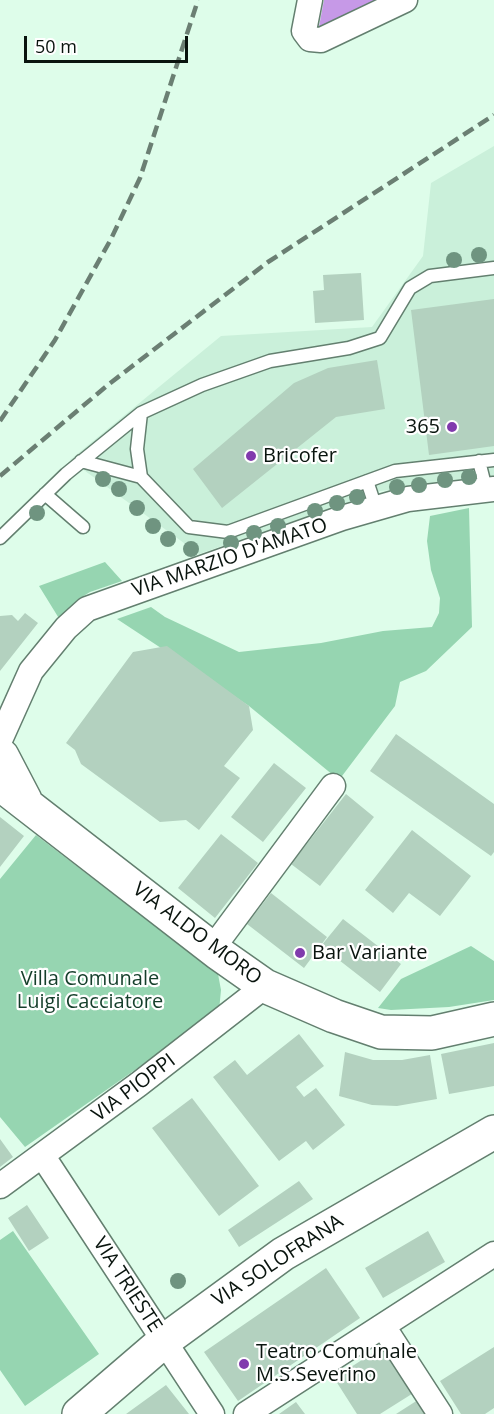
<!DOCTYPE html>
<html>
<head>
<meta charset="utf-8">
<style>
  body { margin:0 }
  #map { position:relative; width:494px; height:1414px; overflow:hidden; background:#defdea; font-family:"Open Sans",sans-serif }
  canvas { display:block }
  .scale { position:absolute; left:24px; top:36px; width:164px; height:27px; box-sizing:border-box; border:3px solid #09140e; border-top:0; padding-left:8px; font-size:18px; line-height:21px; white-space:nowrap; color:#09140e; -webkit-text-stroke:4px #fff; paint-order:stroke }
</style>
</head>
<body>
<div id="map">
<canvas width="494" height="1414"></canvas>
<div class="scale">50 m</div>
</div>
<script>
const context = document.querySelector('canvas').getContext('2d');
context.lineJoin = 'round';
function fill(path, color) { context.fillStyle = color; context.fill(path, 'evenodd'); }
const shape = rows => new Path2D(rows.map(r => 'M' + r).join(''));
function trace(path, color, width, dash) { context.strokeStyle = color; context.lineWidth = width; context.lineCap = dash ? 'butt' : 'round'; context.setLineDash(dash || []); context.stroke(path); }
function drawText(font, color, halo, rows, align = 'center') {
  context.font = font + ' "Open Sans",sans-serif'; context.lineWidth = 4.5; context.setLineDash([]); context.textBaseline = 'middle'; context.strokeStyle = halo; context.fillStyle = color; for (const [text, x, y, turn = 0] of rows) {
    context.save(); context.translate(x, y); context.rotate((+turn || 0) * Math.PI / 180); context.textAlign = isNaN(turn) ? turn : align; if (halo) context.strokeText(text, 0, 0); context.fillText(text, 0, 0); context.restore();
  }
}
const built = shape([
  [494,146,494,478,380,491,199,554,70,460,221,336,372,327,423,256,431,183]
]);
const green = shape([
  [469,508,472,627,426,671,400,682,395,706,339,780,249,706,117,619,151,607,165,617,239,652,321,643,383,631,432,627,439,613,440,598,431,570,427,541,430,516],
  [105,562,122,581,90,592,77,600,60,620,39,586],
  [36,835,218,974,221,990,219,1011,25,1147,0,1117,0,879],
  [471,946,494,961,494,1000,449,1007,391,1010,378,1008,401,979],
  [13,1231,99,1354,25,1406,0,1370,0,1240]
]);
const water = shape([
  [324,0,394,0,318,32]
]);
const building = shape([
  [361,273,364,320,315,323,313,291,324,290,323,275],
  [494,299,494,446,429,455,411,310],
  [377,360,385,409,336,417,222,508,193,469,294,383,328,368],
  [25,613,38,623,0,671,0,616,12,615,18,621],
  [167,646,249,706,253,730,224,766,240,778,199,830,186,820,160,822,81,764,75,750,66,743,133,652],
  [396,734,494,804,494,852,491,856,370,771],
  [274,763,306,788,263,842,231,817],
  [346,794,374,817,320,886,291,864],
  [0,817,24,836,0,867],
  [412,830,471,876,440,916,409,893,393,913,365,890],
  [221,834,258,863,215,918,178,888],
  [271,893,327,937,304,968,247,924],
  [343,919,401,964,380,992,321,946],
  [299,1034,324,1066,296,1087,304,1097,316,1088,345,1125,313,1150,306,1141,279,1161,213,1077,235,1060,247,1075],
  [494,1043,494,1086,449,1094,441,1054],
  [345,1052,373,1060,402,1060,430,1055,437,1099,397,1106,372,1105,339,1096],
  [192,1098,259,1186,219,1216,152,1128],
  [0,1139,13,1157,0,1167],
  [299,1181,313,1199,239,1247,228,1230],
  [27,1205,49,1238,29,1251,8,1218],
  [428,1231,445,1262,383,1298,365,1268],
  [326,1268,360,1318,238,1401,204,1352],
  [385,1345,415,1392,380,1414,357,1414,334,1378],
  [494,1347,494,1408,485,1414,461,1414,440,1381],
  [166,1385,189,1414,126,1414],
  [421,1398,431,1414,396,1414],
  [296,1402,305,1414,279,1414]
]);
const lane = shape([
  [81,461,141,477,189,527,228,532,395,471,494,460],
  [479,461,486,489],
  [141,477,137,449,141,413],
  [367,481,376,508],
  [45,494,83,527],
  [0,538,66,474,141,413,202,385,270,361,349,348,380,338,410,288,430,276,494,268]
]);
const street = shape([
  [310,0,304,31,310,39,321,40,405,0],
  [0,740,31,671,66,628,87,609,342,518,408,499,494,489],
  [212,949,333,786],
  [42,1155,212,1414],
  [0,1186,139,1084,265,986],
  [383,1326,440,1414],
  [246,1414,494,1254]
]);
const secondary = shape([
  [2,756,25,800],
  [0,784,218,953,265,986,334,1016,381,1032,432,1033,494,1019],
  [79,1414,164,1341,283,1254,494,1132]
]);
const rail = shape([
  [0,421,55,340,111,239,140,178,198,0],
  [0,476,109,384,268,262,494,115]
]);
const trees = [
  [479,255],
  [454,260],
  [469,477],
  [103,479],
  [445,480],
  [419,485],
  [397,487],
  [119,489],
  [357,497],
  [337,503],
  [137,508],
  [315,511],
  [37,513],
  [153,526],
  [278,526],
  [254,533],
  [168,539],
  [231,543],
  [191,549],
  [178,1281]
];
const markers = [
  [452,427,6,"#813aad"],
  [251,456,6,"#813aad"],
  [300,953,6,"#813aad"],
  [244,1364,6,"#813aad"]
];
const poiNames = [
  ["365",440,427,"right"],
  ["Bricofer",263,456],
  ["Bar Variante",312,953],
  ["Teatro Comunale",256,1352],
  ["M.S.Severino",256,1375]
];
const streetNames = [
  ["VIA MARZIO D'AMATO",230,558,-19],
  ["VIA ALDO MORO",197,934,37],
  ["VIA PIOPPI",134,1088,-37],
  ["VIA SOLOFRANA",278,1261,-33],
  ["VIA TRIESTE",127,1285,57]
];
const parkNames = [
  ["Villa Comunale",90,979],
  ["Luigi Cacciatore",90,1002]
];
fill(built, '#caf0da');
fill(green, '#96d5b1');
fill(water, '#c699e7');
fill(building, '#b3d1bf');
trace(lane, '#637f6f', 15);
trace(street, '#637f6f', 27);
trace(secondary, '#637f6f', 36);
trace(lane, '#fff', 12);
trace(street, '#fff', 24);
trace(secondary, '#fff', 33);
trace(rail, '#6b7f73', 4.5, [12, 6]);
context.fillStyle = '#6f9480';
for (const [x, y] of trees) { context.beginPath(); context.arc(x, y, 8, 0, 2 * Math.PI); context.fill(); }
for (const [x, y, r, color] of markers) { const dot = new Path2D(); dot.arc(x, y, r, 0, 2 * Math.PI); context.fillStyle = color; context.fill(dot); trace(dot, '#fff', 2); }
drawText('20px', '#09140e', '#fff', poiNames, 'left');
drawText('20px', '#09140e', '#fff', streetNames);
drawText('20px', '#143e2a', '#fff', parkNames);
</script>
</body>
</html>
